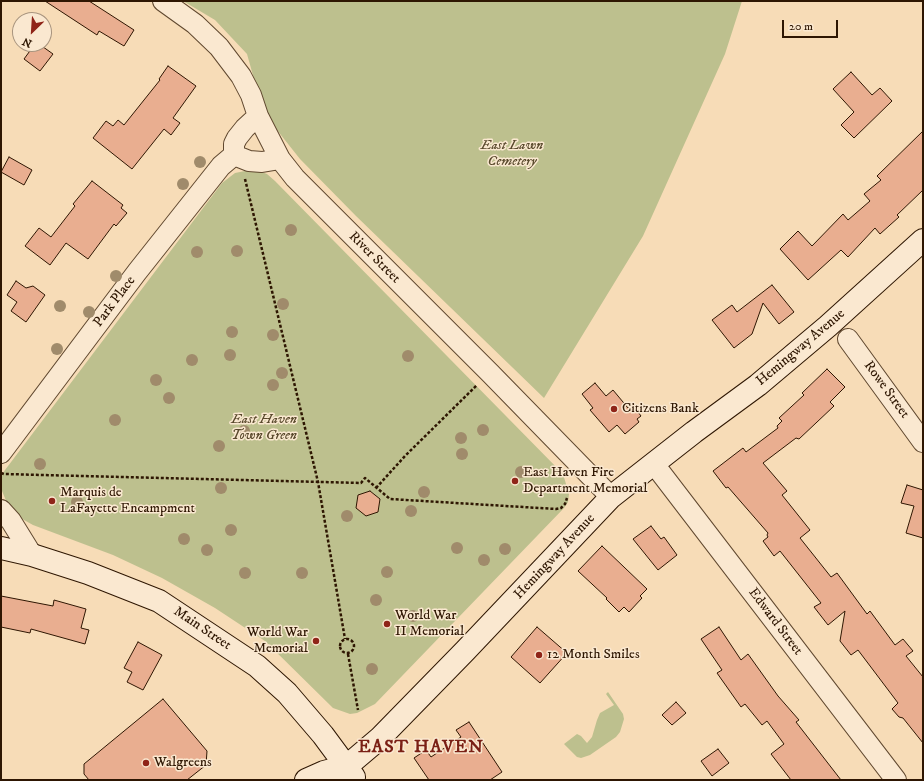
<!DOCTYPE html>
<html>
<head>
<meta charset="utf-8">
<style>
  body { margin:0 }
  #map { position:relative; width:924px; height:781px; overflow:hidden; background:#f7dcb7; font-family:"IM FELL DW Pica",serif }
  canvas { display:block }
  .frame { position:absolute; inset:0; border:2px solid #2e1602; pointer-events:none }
  .north { position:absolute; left:12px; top:12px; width:40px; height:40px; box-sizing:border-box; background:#fae8d0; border:1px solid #a8947e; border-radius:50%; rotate:205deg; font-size:11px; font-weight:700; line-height:16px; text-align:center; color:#2e1602 }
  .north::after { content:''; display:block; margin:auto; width:14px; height:18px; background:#8f2418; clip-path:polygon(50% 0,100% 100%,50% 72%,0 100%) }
  .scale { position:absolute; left:782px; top:20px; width:56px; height:18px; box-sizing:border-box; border:2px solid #2e1602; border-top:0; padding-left:5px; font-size:12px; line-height:14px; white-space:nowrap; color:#2e1602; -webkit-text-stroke:3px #fae8d0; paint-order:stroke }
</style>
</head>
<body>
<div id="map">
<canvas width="924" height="781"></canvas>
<div class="frame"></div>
<div class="north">N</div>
<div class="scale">20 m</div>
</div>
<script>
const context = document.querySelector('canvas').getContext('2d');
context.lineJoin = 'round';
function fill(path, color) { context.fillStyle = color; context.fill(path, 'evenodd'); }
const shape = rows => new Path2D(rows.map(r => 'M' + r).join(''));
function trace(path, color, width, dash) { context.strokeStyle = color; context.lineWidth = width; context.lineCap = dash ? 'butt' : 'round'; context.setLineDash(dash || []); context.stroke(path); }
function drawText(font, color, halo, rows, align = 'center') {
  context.font = font + ' "IM FELL DW Pica",serif'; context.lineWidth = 3; context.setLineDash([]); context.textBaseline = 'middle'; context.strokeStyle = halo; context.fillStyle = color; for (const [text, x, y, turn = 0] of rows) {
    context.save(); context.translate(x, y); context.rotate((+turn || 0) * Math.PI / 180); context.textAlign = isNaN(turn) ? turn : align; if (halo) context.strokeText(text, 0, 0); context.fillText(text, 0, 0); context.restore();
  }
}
const green = shape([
  [183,1,742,1,725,54,643,236,544,398,356,216,300,159,269,120,256,86,247,54,215,20],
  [250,170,259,171,267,174,275,181,563,474,569,494,568,502,564,508,375,704,357,713,350,714,333,708,265,641,215,608,162,578,113,555,33,525,24,520,15,513,7,503,2,491,1,476,5,470,222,183,235,173],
  [608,692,623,714,624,719,620,732,616,737,590,755,581,758,577,757,564,744,577,734,581,736,587,743,592,737,597,720,600,713,614,705,606,694]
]);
const building = shape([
  [45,1,89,1,134,30,124,46,99,31,97,35,45,1],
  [35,44,39,44,53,54,40,71,24,59,35,44],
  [168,66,196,86,173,118,180,123,171,135,164,129,132,169,93,138,106,121,113,126,118,120,124,125,160,80,159,79,168,66],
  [851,72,872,95,880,88,892,101,854,138,841,125,854,112,833,89,851,72],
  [923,131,923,190,897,215,899,217,880,234,875,228,848,257,841,250,808,280,780,249,798,231,812,246,843,214,848,220,870,201,864,194,881,180,877,176,923,131],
  [9,157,32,170,24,185,1,172,9,157],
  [92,181,123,205,121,208,127,213,116,226,114,224,88,259,66,243,50,265,25,246,39,228,51,237,75,206,73,204,92,181],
  [16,281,26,288,33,286,45,295,26,322,11,311,17,302,7,295,16,281],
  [772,285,794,312,779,324,763,303,752,334,734,348,712,320,732,305,737,312,772,285],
  [827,369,845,387,830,402,834,406,799,439,796,438,763,463,787,491,782,495,810,530,800,538,831,577,837,573,867,614,870,611,895,645,903,639,913,651,906,656,923,677,923,743,903,718,899,717,892,709,898,703,858,650,851,655,840,641,845,611,828,625,814,607,821,603,780,551,774,556,763,541,768,537,767,535,768,533,728,487,726,488,713,471,743,448,746,452,778,428,777,426,782,421,779,418,804,395,802,393,827,369],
  [595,383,606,396,613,390,628,408,632,404,641,416,637,419,639,422,625,434,617,425,609,432,590,410,593,408,582,394,595,383],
  [907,485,923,490,923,538,906,533,914,506,901,503,907,485],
  [370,491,380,499,378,512,366,516,356,508,358,495,370,491],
  [651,526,661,539,664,537,677,555,658,570,633,539,651,526],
  [602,546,647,589,640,596,642,598,629,612,624,607,619,612,606,599,607,598,578,571,602,546],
  [1,596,53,606,54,600,86,609,81,628,89,630,85,644,31,629,30,633,1,627,1,596],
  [537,627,567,653,540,683,511,657,537,627],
  [719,627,741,660,748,654,778,696,799,720,796,722,841,780,791,780,771,754,784,744,767,721,762,725,745,704,741,707,717,673,722,670,701,639,719,627],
  [138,642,162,655,143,690,127,682,132,672,124,668,138,642],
  [163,699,207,751,206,765,187,780,89,780,84,774,84,764,163,699],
  [676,702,686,713,672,725,662,715,676,702],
  [469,722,502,772,490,780,429,780,414,758,426,750,431,757,461,737,456,730,469,722],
  [718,749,729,763,712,776,701,761,718,749]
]);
const path = shape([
  [245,179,318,482,345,639],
  [1,473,4,474,361,483,365,478,390,499,556,509,561,508,565,504,567,498],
  [376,488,405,456,477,385],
  '340 646a7 7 0 1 1 14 0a7 7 0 1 1-14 0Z',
  [348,654,358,710]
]);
const minor = shape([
  [163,1,195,24,219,47,241,76,251,95,258,116,280,159,295,178,490,373,611,497],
  [234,155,234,144,237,138,245,128,258,116],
  [848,339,923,442],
  [1,453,137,272,221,166,234,155,249,161,262,162,280,159],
  [654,464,896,780],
  [1,510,11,521,32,555]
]);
const secondary = shape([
  [1,548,32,555,88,573,159,601,257,666,287,693,323,735,354,777],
  [306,780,324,772,347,766],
  [340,780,347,766,380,738,465,651,611,497,694,432,758,385,828,326,923,240]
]);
const trees = [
  [200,162],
  [183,184],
  [291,230],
  [237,251],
  [197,252],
  [116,276],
  [283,304],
  [60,306],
  [89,312],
  [232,332],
  [273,335],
  [57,349],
  [230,355],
  [408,356],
  [192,360],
  [282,373],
  [156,380],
  [273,385],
  [169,398],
  [115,420],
  [483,430],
  [244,431],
  [461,438],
  [219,446],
  [462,454],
  [40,464],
  [521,472],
  [221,488],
  [424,492],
  [77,502],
  [411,511],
  [347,516],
  [231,530],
  [184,539],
  [457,548],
  [505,549],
  [207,550],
  [484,560],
  [387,572],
  [245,573],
  [302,573],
  [376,600],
  [413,616],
  [372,669]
];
const markers = [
  [614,409,4,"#8f2418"],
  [515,481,4,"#8f2418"],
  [52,501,4,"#8f2418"],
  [387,624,4,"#8f2418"],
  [316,641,4,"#8f2418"],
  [539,655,4,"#8f2418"],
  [146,763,4,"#8f2418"]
];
const parkNames = [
  ["East Lawn",512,146],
  ["Cemetery",512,162],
  ["East Haven",264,420],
  ["Town Green",264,436]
];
const streetNames = [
  ["River Street",374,258,45],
  ["Park Place",115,302,-53],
  ["Hemingway Avenue",801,348,-40],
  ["Rowe Street",886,390,54],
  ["Hemingway Avenue",555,557,-47],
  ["Edward Street",775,622,53],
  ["Main Street",202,629,34]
];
const poiNames = [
  ["Citizens Bank",622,409],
  ["East Haven Fire",523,473],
  ["Department Memorial",523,489],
  ["Marquis de",60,493],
  ["LaFayette Encampment",60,509],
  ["World War",395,616],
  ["II Memorial",395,632],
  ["World War",308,633,"right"],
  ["Memorial",308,649,"right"],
  ["12 Month Smiles",547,655],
  ["Walgreens",154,763]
];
const districtNames = [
  ["EAST HAVEN",421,748]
];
fill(green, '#bdc08e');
fill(building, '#e9ae90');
trace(building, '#2e1602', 1);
trace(minor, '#60482f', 22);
trace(secondary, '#2e1602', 24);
trace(path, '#2e1602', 2.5, [3, 2]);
trace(minor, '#fae8d0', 20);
trace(secondary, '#fae8d0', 22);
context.fillStyle = '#a08b6b';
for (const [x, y] of trees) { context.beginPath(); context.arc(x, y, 6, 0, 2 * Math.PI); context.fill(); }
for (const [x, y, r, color] of markers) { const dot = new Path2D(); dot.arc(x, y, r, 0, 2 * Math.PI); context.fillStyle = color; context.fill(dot); trace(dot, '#fae8d0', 1.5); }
drawText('italic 14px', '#59492c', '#fae8d0', parkNames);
drawText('14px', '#2e1602', '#fae8d0', streetNames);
drawText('14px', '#2e1602', '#fae8d0', poiNames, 'left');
context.letterSpacing = '1px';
drawText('bold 18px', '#7a1f14', '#fae8d0', districtNames);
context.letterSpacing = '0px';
</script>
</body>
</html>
